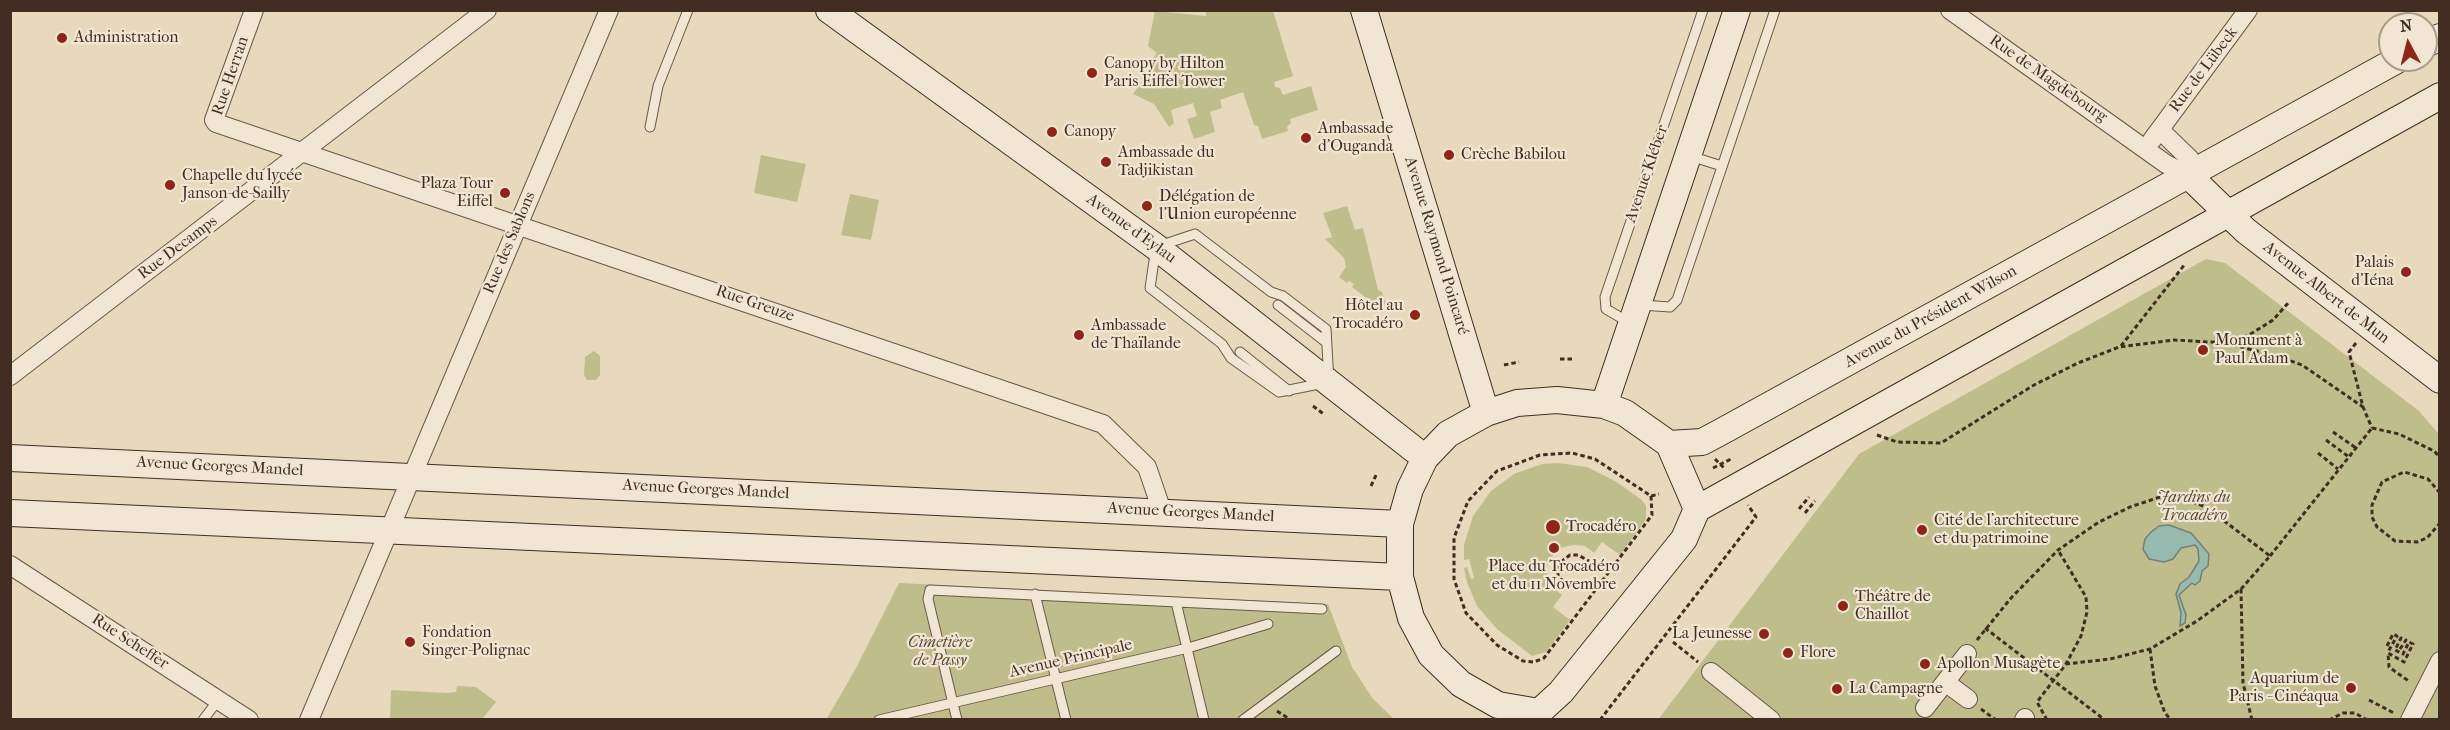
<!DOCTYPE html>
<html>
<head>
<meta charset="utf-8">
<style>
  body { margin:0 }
  #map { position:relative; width:2450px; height:730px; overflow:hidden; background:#e8d9bc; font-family:"IM FELL French Canon",serif }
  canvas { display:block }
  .frame { position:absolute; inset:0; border:12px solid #432c21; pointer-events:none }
  .north { position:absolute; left:2378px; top:12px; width:60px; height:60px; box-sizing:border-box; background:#f0e6d3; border:2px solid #ab9c8c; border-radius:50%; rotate:353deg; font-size:16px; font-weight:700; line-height:24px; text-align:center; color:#432c21 }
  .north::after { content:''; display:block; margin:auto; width:21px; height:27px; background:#8f2418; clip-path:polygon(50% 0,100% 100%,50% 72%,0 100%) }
</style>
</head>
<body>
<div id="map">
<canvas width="2450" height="730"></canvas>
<div class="frame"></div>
<div class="north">N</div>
</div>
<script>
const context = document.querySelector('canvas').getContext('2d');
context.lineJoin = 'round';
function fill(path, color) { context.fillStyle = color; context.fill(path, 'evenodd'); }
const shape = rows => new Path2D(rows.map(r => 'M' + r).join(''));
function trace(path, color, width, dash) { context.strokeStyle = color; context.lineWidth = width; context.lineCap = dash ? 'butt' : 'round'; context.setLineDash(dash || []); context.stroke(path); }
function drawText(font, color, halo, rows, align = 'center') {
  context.font = font + ' "IM FELL French Canon",serif'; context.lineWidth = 4.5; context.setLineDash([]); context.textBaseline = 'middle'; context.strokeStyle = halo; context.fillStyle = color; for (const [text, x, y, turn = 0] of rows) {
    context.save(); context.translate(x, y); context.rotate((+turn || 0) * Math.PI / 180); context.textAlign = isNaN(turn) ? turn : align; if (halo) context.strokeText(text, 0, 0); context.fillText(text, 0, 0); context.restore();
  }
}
const green = shape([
  [1155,11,1206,16,1206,11,1273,11,1293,76,1274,82,1275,87,1280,88,1283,95,1311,86,1318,110,1290,119,1291,123,1287,127,1288,131,1262,139,1258,126,1254,125,1243,92,1220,100,1222,108,1210,112,1215,132,1194,139,1187,119,1197,116,1193,103,1171,110,1174,123,1169,127,1154,104,1133,94,1150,70,1148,66,1157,53,1148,46],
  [761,155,806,164,797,202,754,193],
  [850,194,879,200,871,240,841,235],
  [1347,206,1355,230,1363,228,1378,290,1382,292,1386,304,1378,307,1352,287,1354,284,1349,281,1347,283,1339,277,1346,267,1344,258,1325,239,1332,237,1331,234,1323,213],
  [2206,259,2225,263,2419,411,2439,434,2439,719,1658,720,1859,454],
  [594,351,600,356,600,375,596,380,587,380,584,375,585,357],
  [1558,463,1587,467,1615,481,1642,500,1646,506,1646,519,1620,555,1602,542,1594,553,1585,546,1574,545,1563,547,1553,555,1547,566,1547,577,1553,588,1562,595,1553,607,1570,620,1546,652,1532,656,1497,629,1477,606,1467,582,1464,568,1467,567,1471,579,1474,578,1469,559,1464,560,1464,545,1473,516,1491,491,1514,474,1542,464],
  [899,583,1328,604,1352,667,1373,699,1394,719,826,720,855,670],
  [457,686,476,687,496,702,482,719,390,719,391,690,447,693,456,692]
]);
const water = shape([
  [2169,525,2191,533,2209,554,2208,566,2202,571,2200,581,2195,585,2192,583,2179,595,2186,615,2185,623,2180,626,2181,613,2176,594,2180,584,2189,577,2199,561,2198,549,2195,545,2181,548,2173,559,2164,562,2149,559,2143,549,2145,539,2151,532,2159,526,2169,525]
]);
const path = shape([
  [2229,342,2249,335,2273,320,2289,302],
  [2356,343,2349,352,2363,407,2372,428],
  [2121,346,2185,264],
  [1560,359,1575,359],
  [1504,365,1519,362],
  [1313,406,1325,415],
  [2372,428,2399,434,2434,451,2440,457],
  [2333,432,2356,448],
  [1877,435,1897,442,1941,443,2034,385,2078,363,2119,347,2174,340,2227,343,2282,358,2302,365,2363,407],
  [2326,440,2349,457],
  [2318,453,2338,469],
  [1715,459,1725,469],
  [1713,468,1731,459],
  [1371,486,1377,473],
  [2440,493,2428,479,2404,472,2382,482,2372,505,2372,517,2377,527,2395,541,2417,542,2427,538,2440,523],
  [1651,496,1652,515,1544,658,1534,662,1523,661,1497,645,1466,613,1454,579,1454,538,1468,501,1497,471,1540,455,1572,453,1595,459,1651,496,1659,494],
  [1799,509,1809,497],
  [1805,513,1815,501],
  [2270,556,2372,428],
  [1569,587,1558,576,1558,568,1562,561,1570,555,1578,555,1589,561],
  [2241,589,2243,683,2252,720],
  [1985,628,2105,720],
  [1977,640,2011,598,2058,550,2099,522,2130,507,2160,497,2176,496,2206,507,2270,556,2241,589,2197,621,2150,649,2110,659,2066,664],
  [1673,642,1698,662],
  [2387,646,2393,634,2397,636,2388,652],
  [2150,649,2155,686,2165,713,2171,720],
  [2400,649,2406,640,2401,638,2395,650,2403,654,2409,642,2413,644,2404,662,2388,653,2389,667,2410,682],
  [2369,700,2394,713],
  [1981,709,1996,720],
  [1277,711,1291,720],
  [1600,720,1756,517,1748,505],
  [2047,720,2037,702,2066,664,2081,636,2087,612,2086,597,2058,550],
  [2329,720,2343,713,2355,713,2367,720]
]);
const lane = shape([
  [650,127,658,86,688,10],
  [1690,156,1722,166],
  [1195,234,1271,292,1283,296,1326,329,1329,382,1279,392,1231,358,1222,344,1150,288,1156,247,1195,234],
  [1278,305,1327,343],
  [1641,305,1670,307,1677,300,1775,10],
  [1630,323,1606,309,1605,297,1703,10],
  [1240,352,1289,391],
  [1035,594,1066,720],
  [1176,602,1204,720],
  [203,720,219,699],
  [879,720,1188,648,1268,624],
  [957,720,928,599,930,590,1322,609],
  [1243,720,1336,651]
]);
const street = shape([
  [254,10,214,120,216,123,1103,424,1147,467,1162,511],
  [1950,10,2166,164,2188,175,2190,159,2160,130],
  [2152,140,2248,10],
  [10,376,487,10],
  [10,565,249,720],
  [1711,672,1771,720],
  [1945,682,1968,699],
  [1925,708,1967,654],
  [309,720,609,10],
  [2024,720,2025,718],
  [2410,720,2440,661]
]);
const secondary = shape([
  [829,10,1156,247,1425,458],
  [1364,10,1486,413],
  [2426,44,2440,37],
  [2188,175,2246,231,2440,380],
  [1604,405,1737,10],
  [1669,444,1702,442,1719,433,2397,60],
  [10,458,1400,524],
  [1697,509,1669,444,1625,413,1604,405,1557,400,1517,403,1486,413,1448,434,1425,458,1410,489,1400,524,1400,577,1411,618,1431,655,1461,684,1498,705,1539,712,1561,692,1684,539,1697,509,2440,96],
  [10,513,1400,577]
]);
const markers = [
  [62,38,6,"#8f2418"],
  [1092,73,6,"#8f2418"],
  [1052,132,6,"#8f2418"],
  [1306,138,6,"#8f2418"],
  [1449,155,6,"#8f2418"],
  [1106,162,6,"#8f2418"],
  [170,185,6,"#8f2418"],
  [505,193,6,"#8f2418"],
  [1147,206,6,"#8f2418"],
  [2406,272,6,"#8f2418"],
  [1415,315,6,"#8f2418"],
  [1079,335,6,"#8f2418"],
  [2203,350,6,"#8f2418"],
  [1553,527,8,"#8f2418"],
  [1922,530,6,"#8f2418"],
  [1554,548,6,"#8f2418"],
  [1843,606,6,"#8f2418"],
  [1764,634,6,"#8f2418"],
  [410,642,6,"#8f2418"],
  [1788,653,6,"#8f2418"],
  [1925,664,6,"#8f2418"],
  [2351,688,6,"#8f2418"],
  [1837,689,6,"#8f2418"]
];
const poiNames = [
  ["Administration",74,38],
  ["Canopy by Hilton",1104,64],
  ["Paris Eiffel Tower",1104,82],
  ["Ambassade",1318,129],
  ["d'Ouganda",1318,147],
  ["Canopy",1064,132],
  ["Ambassade du",1118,153],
  ["Tadjikistan",1118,171],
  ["Crèche Babilou",1461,155],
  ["Chapelle du lycée",182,176],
  ["Janson-de-Sailly",182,194],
  ["Plaza Tour",493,184,"right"],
  ["Eiffel",493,202,"right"],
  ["Délégation de",1159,197],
  ["l'Union européenne",1159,215],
  ["Palais",2394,263,"right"],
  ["d'Iéna",2394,281,"right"],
  ["Hôtel au",1403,306,"right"],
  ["Trocadéro",1403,324,"right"],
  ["Ambassade",1091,326],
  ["de Thaïlande",1091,344],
  ["Monument à",2215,341],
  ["Paul Adam",2215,359],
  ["Cité de l'architecture",1934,521],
  ["et du patrimoine",1934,539],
  ["Trocadéro",1566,527],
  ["Place du Trocadéro",1554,567,"center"],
  ["et du 11 Novembre",1554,585,"center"],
  ["Théâtre de",1855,597],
  ["Chaillot",1855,615],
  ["Fondation",422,633],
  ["Singer-Polignac",422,651],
  ["La Jeunesse",1752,634,"right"],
  ["Flore",1800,653],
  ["Apollon Musagète",1937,664],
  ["Aquarium de",2339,679,"right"],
  ["Paris - Cinéaqua",2339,697,"right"],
  ["La Campagne",1849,689]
];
const streetNames = [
  ["Rue de Lübeck",2204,70,-53],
  ["Rue Herran",231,76,-71],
  ["Rue de Magdebourg",2048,79,35],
  ["Avenue Kléber",1647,174,-71],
  ["Avenue d'Eylau",1131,229,36],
  ["Rue des Sablons",510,243,-67],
  ["Avenue Raymond Poincaré",1436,246,73],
  ["Rue Decamps",178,248,-37],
  ["Avenue Albert de Mun",2326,293,38],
  ["Rue Greuze",755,304,19],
  ["Avenue du Président Wilson",1931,317,-29],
  ["Avenue Georges Mandel",220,467,3],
  ["Avenue Georges Mandel",706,490,3],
  ["Avenue Georges Mandel",1191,513,3],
  ["Rue Scheffer",130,642,33],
  ["Avenue Principale",1071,659,-13]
];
const parkNames = [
  ["Jardins du",2194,498],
  ["Trocadéro",2194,516],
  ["Cimetière",940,643],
  ["de Passy",940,661]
];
fill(green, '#bebd8b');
fill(water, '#97baae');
trace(water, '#758176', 1.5);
trace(lane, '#6c5748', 11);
trace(street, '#6c5748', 20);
trace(secondary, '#432c21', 28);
trace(path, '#432c21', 3, [4.5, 3]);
trace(lane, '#f0e6d3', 9);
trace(street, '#f0e6d3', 18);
trace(secondary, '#f0e6d3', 26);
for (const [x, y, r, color] of markers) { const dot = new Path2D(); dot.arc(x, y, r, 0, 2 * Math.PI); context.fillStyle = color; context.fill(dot); trace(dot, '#f0e6d3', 2); }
drawText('16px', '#432c21', '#f0e6d3', poiNames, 'left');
drawText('16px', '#432c21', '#f0e6d3', streetNames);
drawText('italic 16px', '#5c4936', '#f0e6d3', parkNames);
</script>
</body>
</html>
